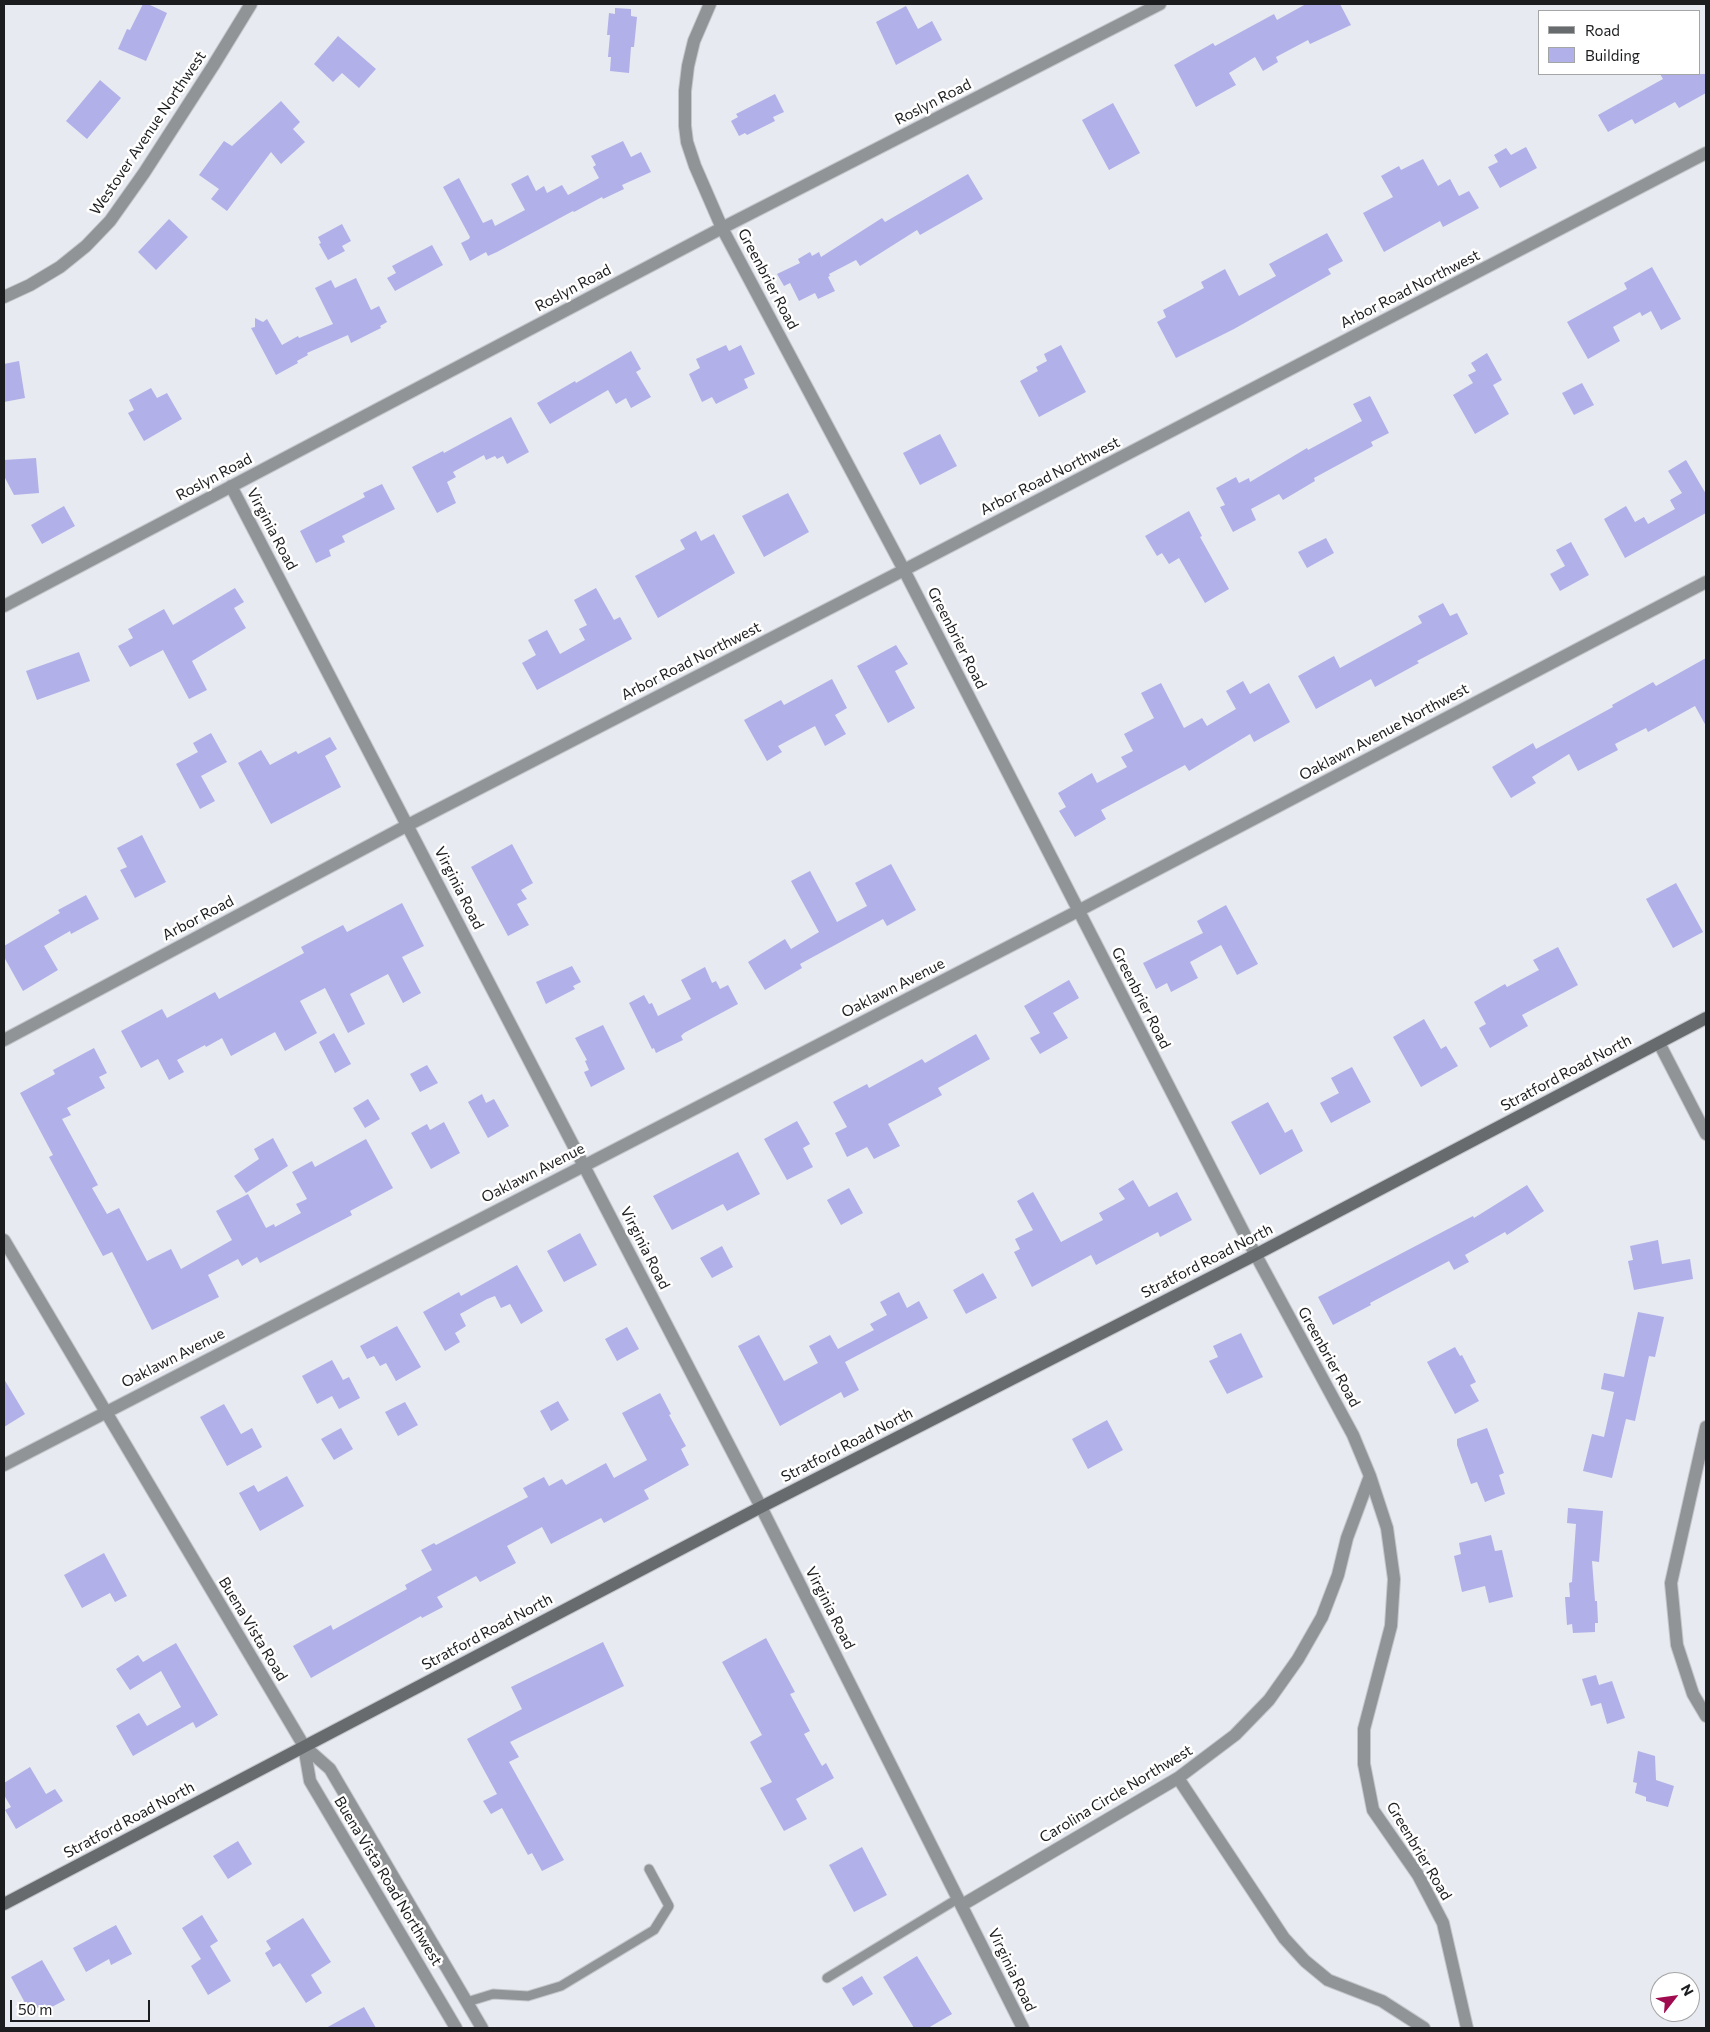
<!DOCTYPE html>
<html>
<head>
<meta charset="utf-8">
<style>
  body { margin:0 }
  #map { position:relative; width:1710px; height:2032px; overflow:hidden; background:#e7eaf0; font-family:Commissioner,sans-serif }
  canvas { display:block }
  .frame { position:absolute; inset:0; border:5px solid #1c1d1f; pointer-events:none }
  .legend { position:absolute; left:1538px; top:10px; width:162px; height:65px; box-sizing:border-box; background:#fff; border:1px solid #a4a5a5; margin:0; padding:6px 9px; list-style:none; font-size:15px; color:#1c1d1f }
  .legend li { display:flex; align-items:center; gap:10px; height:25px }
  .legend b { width:25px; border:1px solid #a4a5a5 }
  .north { position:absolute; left:1650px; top:1972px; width:50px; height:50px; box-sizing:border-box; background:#fff; border:1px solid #a4a5a5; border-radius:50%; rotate:60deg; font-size:14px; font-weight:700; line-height:20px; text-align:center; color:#1c1d1f }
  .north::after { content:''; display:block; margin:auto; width:18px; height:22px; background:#a00a4f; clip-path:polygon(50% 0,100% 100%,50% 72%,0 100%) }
  .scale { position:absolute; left:10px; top:2000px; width:140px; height:22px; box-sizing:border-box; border:2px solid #1c1d1f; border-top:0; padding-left:6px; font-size:15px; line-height:18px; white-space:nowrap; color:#1c1d1f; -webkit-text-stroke:4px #fff; paint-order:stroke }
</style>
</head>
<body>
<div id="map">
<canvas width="1710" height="2032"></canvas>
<div class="frame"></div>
<ul class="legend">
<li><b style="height:6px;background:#676b6e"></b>Road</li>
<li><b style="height:14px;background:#b1b0e9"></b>Building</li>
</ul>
<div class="north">N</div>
<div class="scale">50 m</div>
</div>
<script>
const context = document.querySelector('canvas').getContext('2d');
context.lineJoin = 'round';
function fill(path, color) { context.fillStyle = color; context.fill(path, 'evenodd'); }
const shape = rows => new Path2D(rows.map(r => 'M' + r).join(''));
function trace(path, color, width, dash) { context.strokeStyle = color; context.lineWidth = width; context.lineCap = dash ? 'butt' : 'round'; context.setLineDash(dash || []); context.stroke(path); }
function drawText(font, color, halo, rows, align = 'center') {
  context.font = font + ' Commissioner,sans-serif'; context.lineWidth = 5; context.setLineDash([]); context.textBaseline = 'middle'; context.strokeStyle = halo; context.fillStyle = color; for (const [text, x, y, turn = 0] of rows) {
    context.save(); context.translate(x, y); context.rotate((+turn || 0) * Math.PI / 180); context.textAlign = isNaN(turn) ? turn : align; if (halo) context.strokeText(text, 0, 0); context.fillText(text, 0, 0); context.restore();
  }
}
const building = shape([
  [143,4,148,4,167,13,146,61,118,49,127,29,130,30],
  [1306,4,1340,4,1351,25,1310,44,1308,40,1276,57,1278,62,1263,71,1255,57,1229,73,1236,85,1196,107,1174,65,1213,43,1215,46,1274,14,1277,20],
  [906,6,918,29,932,21,942,40,896,65,876,22],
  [615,8,631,9,631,16,637,17,634,47,631,47,629,73,610,71,611,57,608,57,610,35,607,35,609,13,615,14],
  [338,36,376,69,359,88,342,73,333,82,314,64],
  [1660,74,1706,74,1706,93,1679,108,1675,102,1635,124,1632,119,1608,132,1598,115,1663,79],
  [100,80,121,98,87,139,66,121],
  [775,94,784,112,773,117,775,121,747,135,745,133,739,136,731,121,738,117,736,114],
  [281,101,300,122,293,129,305,142,281,164,271,152,227,211,211,199,219,189,199,175,224,141,232,146],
  [1113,103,1140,153,1109,170,1082,120],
  [623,141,631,157,641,152,651,172,622,185,624,189,603,199,602,197,574,212,573,211,497,252,488,256,486,252,470,261,461,243,469,239,470,237,443,187,459,178,483,223,492,219,495,226,525,210,511,184,528,175,536,191,544,186,547,193,562,185,568,195,599,178,593,167,596,165,591,156],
  [1526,147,1537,168,1500,188,1488,167,1498,162,1494,155,1506,148,1511,155],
  [1423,159,1438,186,1450,179,1459,196,1469,191,1479,208,1443,227,1440,221,1384,252,1363,213,1393,197,1381,176,1399,166,1401,170],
  [968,174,983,199,920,235,917,230,860,266,856,260,829,274,830,276,828,277,835,291,818,299,815,293,799,301,790,283,784,286,777,274,800,263,798,259,810,252,812,256,819,252,821,257,882,218,885,222],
  [169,219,188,237,156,270,138,252],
  [342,224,351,241,342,246,345,251,328,260,319,244,321,243,318,237],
  [1327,233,1343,261,1328,269,1331,274,1234,329,1176,358,1157,322,1166,317,1163,310,1204,288,1201,282,1225,269,1239,296,1276,276,1269,264],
  [432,245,443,265,395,291,387,278,396,273,392,266],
  [1652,267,1681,319,1661,330,1651,311,1642,316,1640,312,1613,327,1620,341,1588,359,1567,322,1627,289,1624,283],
  [356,278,371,310,379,306,387,322,380,326,381,328,351,343,348,335,307,353,308,355,297,361,298,363,276,375,251,328,255,327,255,318,263,322,267,319,282,345,298,336,299,338,333,324,315,288,331,280,335,288],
  [726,345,729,351,741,345,755,374,744,379,748,388,716,404,712,397,702,402,689,374,700,368,696,359],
  [1061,345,1086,392,1039,417,1020,381,1038,371,1036,367,1047,361,1044,354],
  [631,351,641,369,636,372,651,397,631,408,626,398,616,404,608,390,550,424,537,403,575,381,576,383],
  [1487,353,1502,380,1493,385,1509,414,1475,434,1453,395,1473,383,1468,375,1476,371,1471,363],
  [19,361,25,398,4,402,4,364],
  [1582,383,1594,405,1574,415,1562,393],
  [151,388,157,398,167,393,182,419,144,441,128,413,134,410,129,400],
  [1370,396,1389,433,1371,442,1373,446,1314,478,1315,481,1283,500,1279,494,1251,509,1256,520,1233,532,1220,507,1225,505,1216,488,1236,477,1239,483,1249,478,1250,482,1307,448,1308,450,1362,421,1353,404],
  [511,417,529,452,507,464,503,456,497,459,495,456,486,460,484,455,453,472,456,477,447,482,456,503,437,513,412,467,443,451,444,453],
  [940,434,957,466,920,485,903,453],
  [36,458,39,493,14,495,4,476,4,460],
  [1686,460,1706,494,1706,513,1625,558,1604,519,1626,506,1635,522,1644,517,1648,524,1675,509,1670,500,1682,493,1668,471],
  [382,484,395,509,342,536,345,542,329,550,331,556,316,563,300,531,365,497,363,493],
  [788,493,809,532,764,557,742,516],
  [64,506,75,526,42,544,31,525],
  [1189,511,1202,536,1200,537,1229,589,1205,603,1179,558,1169,564,1162,553,1157,556,1145,536],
  [696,531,701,541,714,534,735,573,658,618,635,576,685,549,680,540],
  [1326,538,1334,553,1307,568,1298,552],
  [1571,542,1589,575,1560,591,1550,574,1565,566,1556,550],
  [235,588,244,602,234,608,246,628,192,661,207,690,189,699,163,650,130,667,118,646,133,638,128,629,164,609,173,625],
  [596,588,614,620,620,617,632,639,537,690,522,663,536,655,528,640,547,630,560,654,585,640,579,629,587,625,574,600],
  [1443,603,1450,616,1457,613,1468,634,1417,661,1419,663,1375,687,1371,679,1316,709,1298,676,1334,656,1340,668,1422,623,1418,616],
  [896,645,908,664,895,671,915,708,888,723,857,666],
  [79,652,90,681,37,700,26,671],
  [1706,658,1706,726,1695,706,1648,732,1646,728,1615,744,1618,750,1578,771,1569,754,1532,777,1536,783,1511,798,1492,767,1533,743,1536,749,1613,707,1612,705,1653,682,1656,686],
  [832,679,847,708,835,715,846,734,825,746,815,726,778,746,782,752,767,761,744,720,781,700,784,705],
  [1243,681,1250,694,1269,683,1290,722,1254,742,1250,734,1189,771,1185,765,1101,810,1106,819,1075,837,1059,811,1066,807,1058,793,1092,773,1097,783,1127,767,1121,757,1133,751,1124,734,1154,718,1141,693,1161,683,1184,728,1202,718,1207,726,1236,709,1226,691],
  [211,733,227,762,201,776,215,801,200,809,176,764,198,752,193,743],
  [330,737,337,749,325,756,341,787,271,824,238,763,261,750,270,765,296,751,298,754],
  [142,835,166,882,135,898,120,870,127,867,117,848],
  [512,844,533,883,521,890,527,899,517,904,529,925,508,936,471,867],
  [891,864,916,910,887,926,883,919,800,964,802,968,765,990,748,962,785,939,791,949,819,932,791,881,810,871,837,922,867,906,855,883],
  [1676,883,1703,932,1673,948,1646,899],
  [86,895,99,919,71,934,70,931,44,946,58,970,23,991,4,957,4,946,60,913,58,910],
  [402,903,424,946,402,957,421,993,403,1003,388,974,350,994,365,1024,348,1033,325,988,300,1001,317,1033,285,1051,275,1032,231,1056,222,1038,206,1047,205,1045,177,1060,184,1072,169,1080,158,1059,141,1068,121,1031,162,1009,167,1018,215,992,219,999,304,953,301,947,343,925,347,932],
  [1226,905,1258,964,1237,975,1221,945,1190,962,1198,978,1171,992,1167,983,1156,989,1143,963,1203,933,1197,921],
  [1558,947,1578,985,1522,1015,1528,1026,1490,1048,1479,1028,1486,1024,1474,1002,1505,984,1507,987,1539,970,1533,960],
  [572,966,581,982,573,986,575,989,546,1004,536,982],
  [705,967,712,983,716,981,720,989,728,985,738,1004,684,1033,681,1036,683,1040,656,1053,654,1048,652,1049,629,1003,644,995,649,1004,652,1003,658,1016,691,999,681,980],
  [1069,980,1079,998,1053,1013,1068,1038,1040,1054,1030,1038,1040,1033,1024,1006],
  [1424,1019,1441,1049,1446,1046,1458,1066,1421,1087,1393,1037],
  [603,1025,625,1069,591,1087,584,1072,589,1070,585,1061,587,1060,575,1038],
  [334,1033,351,1064,335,1073,319,1042],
  [976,1034,990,1059,938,1088,942,1095,888,1124,900,1146,874,1159,867,1147,847,1157,835,1133,847,1127,833,1102,867,1084,869,1088,922,1059,925,1063],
  [94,1048,107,1073,99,1077,105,1088,67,1108,71,1115,62,1119,98,1185,92,1188,107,1214,119,1208,147,1261,171,1249,181,1269,232,1240,216,1211,248,1194,266,1228,274,1224,275,1227,301,1213,296,1204,307,1199,292,1172,312,1161,315,1167,366,1139,393,1188,350,1211,352,1215,260,1263,257,1257,242,1266,238,1259,208,1275,219,1297,152,1330,112,1252,103,1256,49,1157,53,1155,20,1093,55,1074,53,1070],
  [427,1065,438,1083,420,1092,410,1074],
  [1352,1067,1371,1102,1331,1123,1320,1103,1339,1093,1331,1078],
  [482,1094,486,1103,494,1099,509,1126,488,1138,468,1102],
  [368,1099,380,1119,365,1128,353,1108],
  [1268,1102,1285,1133,1292,1129,1303,1151,1260,1175,1231,1122],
  [797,1121,810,1144,803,1148,813,1167,787,1180,764,1139],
  [444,1122,460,1153,431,1169,411,1133,427,1124,430,1130],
  [273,1138,288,1166,246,1193,234,1176,259,1159,254,1149],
  [738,1152,760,1194,727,1211,723,1204,672,1230,653,1196],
  [1133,1180,1149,1207,1177,1192,1192,1220,1160,1237,1158,1232,1096,1265,1091,1255,1032,1287,1014,1252,1020,1249,1015,1239,1033,1230,1017,1201,1033,1192,1061,1242,1103,1220,1099,1213,1125,1199,1118,1189],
  [1527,1185,1544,1211,1507,1235,1505,1232,1465,1255,1469,1262,1454,1270,1449,1261,1370,1303,1371,1305,1333,1325,1318,1297,1473,1216,1474,1218],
  [849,1188,863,1213,841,1225,827,1200],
  [580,1233,597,1265,564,1282,547,1251],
  [1658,1240,1662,1264,1690,1259,1693,1279,1634,1290,1628,1261,1633,1260,1630,1246],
  [722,1246,733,1267,712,1278,700,1258],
  [517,1265,543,1311,521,1324,510,1304,501,1308,495,1296,487,1299,460,1314,466,1326,455,1333,460,1342,445,1351,423,1312,459,1292,461,1296],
  [983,1273,997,1298,966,1314,953,1290],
  [899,1292,907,1308,919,1301,928,1318,845,1362,859,1390,844,1398,841,1392,780,1426,738,1346,759,1335,784,1381,818,1363,809,1346,830,1335,838,1349,874,1330,870,1324,887,1315,880,1302],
  [1638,1312,1664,1317,1655,1357,1649,1356,1635,1421,1626,1419,1612,1478,1583,1471,1592,1434,1604,1437,1614,1392,1601,1389,1604,1373,1624,1377],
  [397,1326,421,1367,396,1381,386,1363,380,1366,374,1356,367,1359,360,1346],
  [627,1327,639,1349,617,1361,605,1339],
  [1241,1333,1263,1377,1227,1394,1209,1361,1218,1357,1213,1346],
  [1455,1347,1460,1356,1462,1355,1476,1382,1470,1385,1479,1401,1455,1414,1427,1362],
  [332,1360,343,1380,349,1377,360,1398,339,1409,332,1396,317,1404,302,1376],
  [4,1379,25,1414,4,1427],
  [660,1393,671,1414,669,1415,686,1446,681,1449,689,1465,644,1490,649,1499,604,1523,601,1518,551,1544,542,1527,507,1546,516,1563,480,1582,476,1576,437,1597,443,1607,422,1618,421,1616,311,1678,293,1646,331,1625,333,1630,407,1589,405,1585,432,1570,421,1550,434,1543,436,1545,528,1497,523,1488,544,1477,549,1486,562,1479,566,1485,606,1463,614,1478,647,1460,622,1413],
  [558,1401,569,1420,551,1431,540,1411],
  [405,1402,418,1425,398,1436,385,1412],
  [224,1404,241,1434,252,1428,262,1447,227,1466,200,1417],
  [1107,1420,1123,1450,1088,1469,1072,1439],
  [341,1428,353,1449,334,1460,321,1439],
  [1487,1428,1504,1473,1499,1475,1505,1494,1485,1502,1477,1482,1471,1484,1457,1445,1457,1439],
  [287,1476,304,1506,260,1531,239,1493,254,1485,258,1492],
  [1568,1508,1603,1511,1599,1562,1592,1561,1595,1601,1597,1601,1598,1623,1595,1623,1595,1632,1573,1633,1572,1624,1567,1625,1565,1597,1570,1597,1569,1583,1572,1582,1576,1524,1567,1523],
  [1491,1535,1495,1551,1502,1550,1513,1597,1489,1603,1485,1586,1462,1592,1454,1556,1461,1554,1459,1543],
  [104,1553,127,1596,115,1602,110,1593,82,1608,64,1575],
  [766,1638,795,1692,790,1694,810,1731,804,1734,822,1766,826,1763,834,1778,796,1799,807,1819,784,1831,760,1788,772,1782,750,1742,762,1735,722,1662],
  [603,1642,624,1686,510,1742,519,1757,509,1762,564,1860,542,1871,532,1853,528,1855,502,1808,491,1814,483,1801,497,1794,467,1739,522,1709,511,1687],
  [176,1643,218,1715,196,1728,193,1722,133,1756,116,1726,139,1713,147,1726,181,1707,161,1671,130,1690,116,1669,138,1655,143,1662],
  [1596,1675,1599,1685,1612,1681,1625,1718,1607,1724,1601,1703,1591,1706,1582,1679],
  [1638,1751,1655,1756,1656,1780,1674,1786,1668,1807,1646,1801,1646,1797,1635,1793,1637,1783,1633,1782],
  [30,1767,46,1794,55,1789,63,1801,16,1829,5,1810,11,1807,4,1795,4,1783],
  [238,1841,252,1864,228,1879,213,1856],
  [862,1847,887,1895,854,1912,829,1865],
  [202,1915,218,1941,210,1946,231,1981,208,1995,191,1966,201,1959,182,1928],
  [303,1918,331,1962,311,1975,322,1993,306,2003,280,1963,273,1967,265,1953,271,1949,266,1941],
  [116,1925,132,1954,111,1965,109,1959,86,1972,73,1948],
  [917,1956,952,2014,928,2028,914,2028,883,1977],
  [42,1960,65,2000,48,2009,45,2004,30,2012,11,1977],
  [862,1976,873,1994,853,2006,842,1988],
  [364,2007,376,2028,326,2028]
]);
const service = shape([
  [827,1978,959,1898],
  [467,2002,493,1994,528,1996,561,1986,654,1930,669,1906,649,1869]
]);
const minor = shape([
  [710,4,694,41,688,66,685,91,685,126,687,142,695,166,722,228,904,570,1245,1235,1353,1435,1370,1476,1387,1528,1394,1579,1391,1626,1364,1729,1364,1764,1373,1810,1418,1875,1443,1923,1467,2028],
  [4,297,30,285,60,267,86,246,110,221,144,173,213,66,251,4],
  [231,486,761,1507,1023,2028],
  [4,606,722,228,1160,4],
  [4,1040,408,825,904,570,1706,153],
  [1659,1043,1706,1134],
  [1706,1427,1671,1583,1677,1645,1693,1694,1706,1716],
  [4,1465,1078,911,1706,582],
  [304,1746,330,1769,482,2028],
  [304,1746,310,1781,456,2028],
  [1178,1778,1284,1938,1305,1961,1328,1980,1382,2001,1424,2028],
  [962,1905,1178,1778,1235,1735,1269,1700,1298,1659,1322,1617,1338,1575,1347,1538,1370,1476]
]);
const tertiary = shape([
  [4,1240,304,1746]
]);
const secondary = shape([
  [4,1904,761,1507,1255,1255,1706,1018]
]);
const streetNames = [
  ["Roslyn Road",933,102,-27],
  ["Westover Avenue Northwest",148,133,-56],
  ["Greenbrier Road",768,279,62],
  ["Roslyn Road",573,288,-28],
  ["Arbor Road Northwest",1410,289,-27],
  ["Arbor Road Northwest",1050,476,-27],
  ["Roslyn Road",214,477,-28],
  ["Virginia Road",272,529,62],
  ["Greenbrier Road",957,638,63],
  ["Arbor Road Northwest",691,661,-27],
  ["Oaklawn Avenue Northwest",1384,732,-28],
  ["Virginia Road",459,888,63],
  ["Arbor Road",198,918,-28],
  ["Oaklawn Avenue",893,988,-27],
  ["Greenbrier Road",1141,998,63],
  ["Stratford Road North",1566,1073,-28],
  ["Oaklawn Avenue",533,1173,-27],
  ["Virginia Road",645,1248,63],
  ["Stratford Road North",1207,1261,-27],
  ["Greenbrier Road",1329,1357,61],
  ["Oaklawn Avenue",173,1358,-27],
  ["Stratford Road North",847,1445,-27],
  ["Virginia Road",830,1608,63],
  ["Buena Vista Road",253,1629,59],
  ["Stratford Road North",487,1632,-28],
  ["Carolina Circle Northwest",1116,1794,-31],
  ["Stratford Road North",129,1820,-28],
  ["Greenbrier Road",1419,1851,59],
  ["Buena Vista Road Northwest",388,1881,59],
  ["Virginia Road",1012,1970,64]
];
fill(building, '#b1b0e9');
trace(service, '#c2c5ca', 11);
trace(minor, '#c2c5ca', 14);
trace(tertiary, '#c2c5ca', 14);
trace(secondary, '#c2c5ca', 14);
trace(service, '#919496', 9);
trace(minor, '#919496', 12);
trace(tertiary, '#919496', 12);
trace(secondary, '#676b6e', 12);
drawText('15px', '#1c1d1f', '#fff', streetNames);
</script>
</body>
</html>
